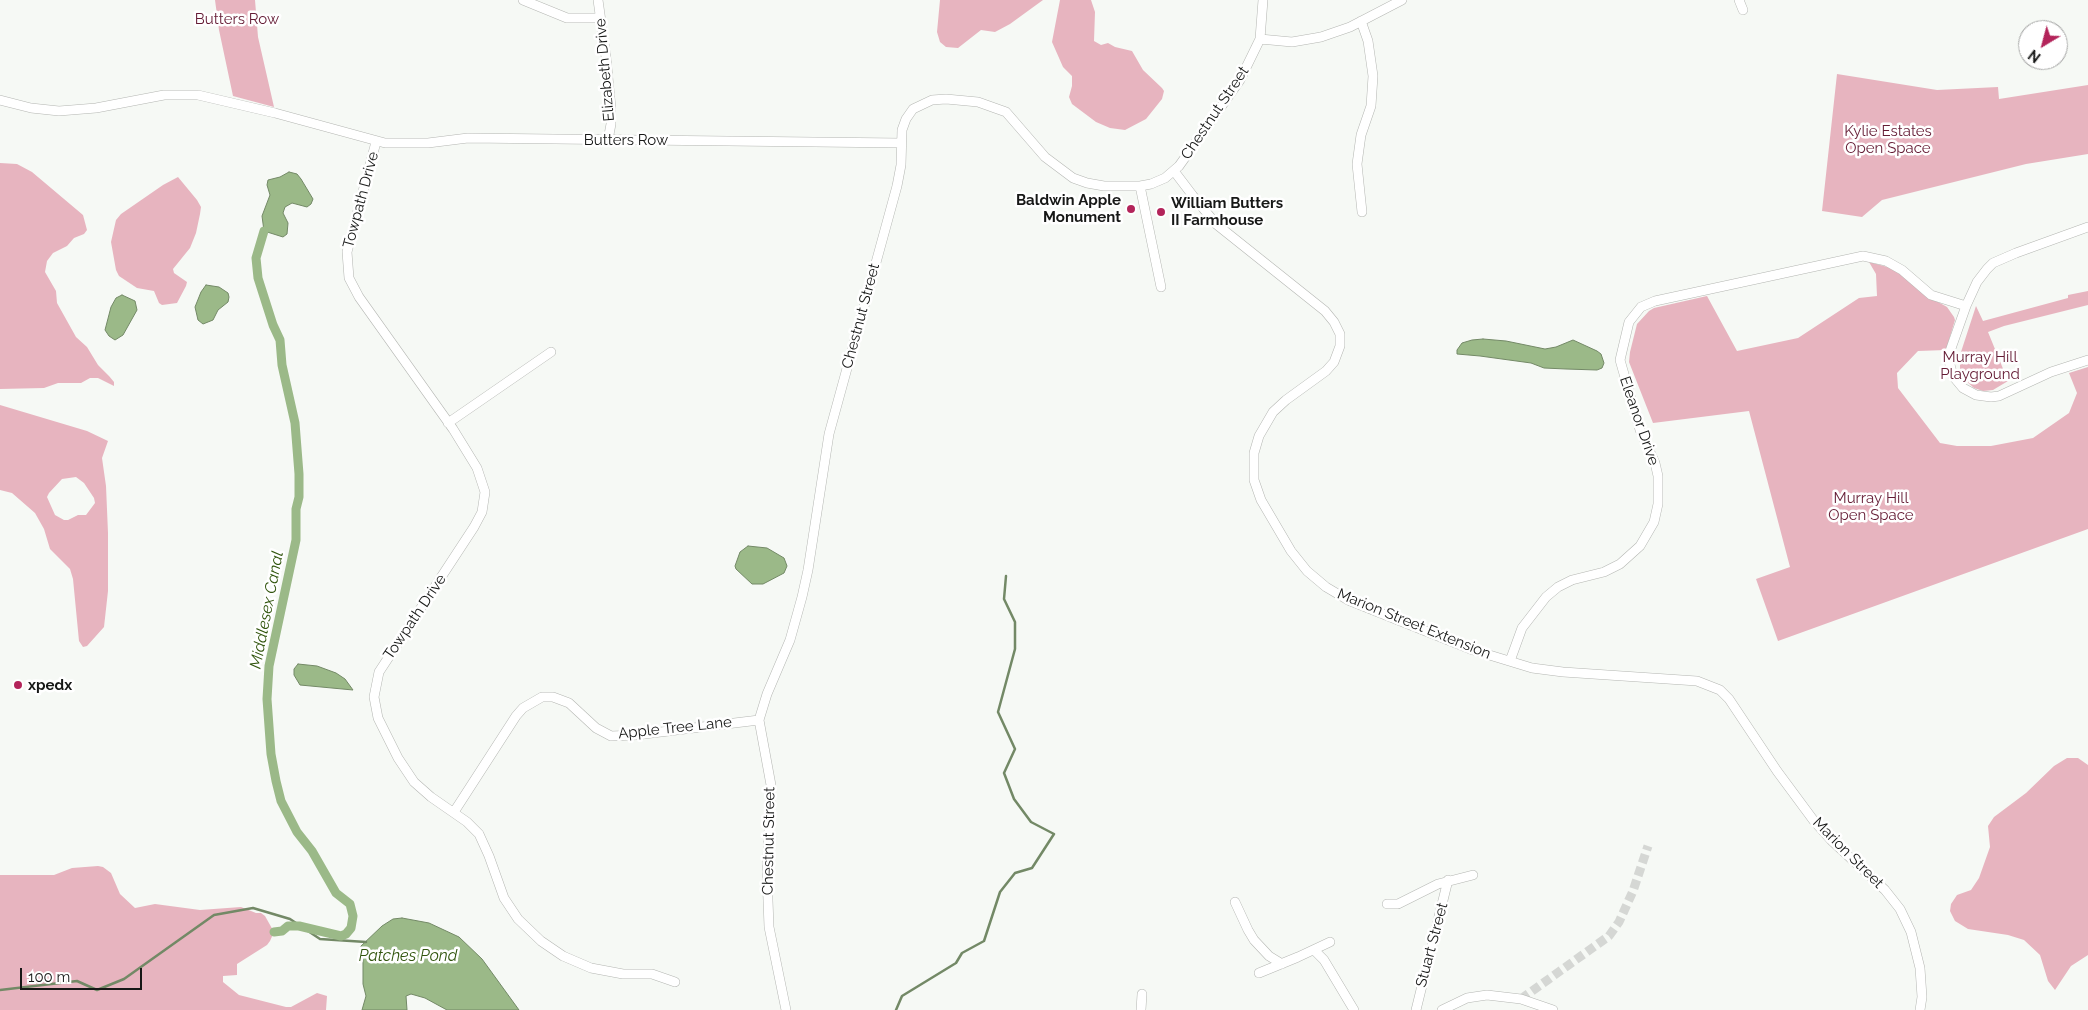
<!DOCTYPE html>
<html>
<head>
<meta charset="utf-8">
<style>
  body { margin:0 }
  #map { position:relative; width:2088px; height:1010px; overflow:hidden; background:#f6f9f5; font-family:Raleway,sans-serif }
  canvas { display:block }
  .north { position:absolute; left:2018px; top:20px; width:50px; height:50px; box-sizing:border-box; background:#fff; border:1px solid #a2a3a2; border-radius:50%; rotate:217deg; font-size:14px; font-weight:700; line-height:20px; text-align:center; color:#171817 }
  .north::after { content:''; display:block; margin:auto; width:18px; height:22px; background:#b3245a; clip-path:polygon(50% 0,100% 100%,50% 72%,0 100%) }
  .scale { position:absolute; left:20px; top:968px; width:122px; height:22px; box-sizing:border-box; border:2px solid #171817; border-top:0; padding-left:6px; font-size:15px; line-height:18px; white-space:nowrap; color:#171817; -webkit-text-stroke:4px #fff; paint-order:stroke }
</style>
</head>
<body>
<div id="map">
<canvas width="2088" height="1010"></canvas>
<div class="north">N</div>
<div class="scale">100 m</div>
</div>
<script>
const context = document.querySelector('canvas').getContext('2d');
context.lineJoin = 'round';
function fill(path, color) { context.fillStyle = color; context.fill(path, 'evenodd'); }
const shape = rows => new Path2D(rows.map(r => 'M' + r).join(''));
function trace(path, color, width, dash) { context.strokeStyle = color; context.lineWidth = width; context.lineCap = dash ? 'butt' : 'round'; context.setLineDash(dash || []); context.stroke(path); }
function drawText(font, color, halo, rows, align = 'center') {
  context.font = font + ' Raleway,sans-serif'; context.lineWidth = 5; context.setLineDash([]); context.textBaseline = 'middle'; context.strokeStyle = halo; context.fillStyle = color; for (const [text, x, y, turn = 0] of rows) {
    context.save(); context.translate(x, y); context.rotate((+turn || 0) * Math.PI / 180); context.textAlign = isNaN(turn) ? turn : align; if (halo) context.strokeText(text, 0, 0); context.fillText(text, 0, 0); context.restore();
  }
}
const green = shape([
  [215,0,255,0,258,37,274,107,233,96,219,30],
  [940,0,1043,0,1010,24,995,32,981,30,958,48,946,47,940,42,937,32],
  [1060,0,1091,0,1095,12,1094,41,1101,45,1108,43,1115,47,1132,51,1143,70,1162,88,1164,91,1162,99,1146,119,1125,130,1110,128,1096,122,1072,104,1069,97,1072,86,1072,76,1063,67,1052,42],
  [1837,74,1937,90,1998,87,1999,99,2088,85,2088,154,2026,164,1882,200,1862,217,1822,211],
  [0,163,17,164,32,172,83,215,87,230,84,234,74,238,67,246,53,253,47,261,45,272,56,291,57,303,76,337,87,347,98,365,109,376,114,382,114,386,98,378,90,378,81,383,58,383,44,388,0,389],
  [178,177,197,200,201,207,200,214,196,233,190,248,173,269,174,273,187,282,186,286,177,303,162,305,159,303,154,291,137,288,119,276,116,270,111,242,116,220,121,214,163,185],
  [1869,262,1895,269,1931,298,1947,307,1954,317,1955,320,1946,350,1918,351,1897,373,1898,388,1940,443,1957,446,1991,446,2033,438,2069,413,2077,393,2069,373,2088,367,2088,529,1778,641,1756,579,1790,567,1749,411,1653,423,1629,362,1630,352,1637,324,1649,311,1654,308,1707,296,1737,351,1798,338,1859,298,1877,296,1876,274],
  [2088,291,2088,305,2004,326,1988,332,2008,381,1993,390,1983,391,1974,388,1964,379,1960,368,1960,355,1976,306,1983,321,2068,298,2068,295],
  [0,405,87,431,108,441,102,458,106,486,108,533,108,591,104,627,87,646,83,647,79,641,73,579,70,569,50,549,44,529,35,513,12,493,0,490],
  [76,477,84,483,94,498,95,503,86,515,78,515,68,520,64,520,55,515,47,497,49,493,62,479],
  [2067,758,2078,758,2088,765,2088,955,2071,966,2055,990,2048,981,2040,955,2024,940,2008,935,1968,929,1955,921,1950,911,1951,904,1957,895,1971,890,1979,878,1990,847,1988,826,1994,817,2026,793,2054,766],
  [98,866,103,867,111,873,120,894,135,908,155,904,200,910,241,907,256,913,261,913,265,916,274,932,270,941,267,945,237,964,237,975,223,976,223,982,239,995,286,1007,291,1007,317,993,327,996,326,1010,0,1010,0,875,54,875,72,868]
]);
const water = shape([
  [289,172,297,174,301,179,313,199,311,204,307,207,292,203,285,207,283,213,288,223,287,234,283,237,264,231,262,216,270,195,267,185,268,180,280,177,289,172],
  [206,285,219,287,228,293,229,297,228,302,218,310,213,320,203,324,198,320,195,307,201,292,206,285],
  [122,295,135,301,137,310,123,335,115,340,109,336,105,330,111,307,116,298,122,295],
  [1483,339,1506,341,1545,349,1556,347,1573,340,1597,351,1601,354,1604,363,1602,368,1597,370,1566,369,1544,368,1531,363,1480,356,1457,354,1457,350,1462,343,1472,340,1483,339],
  [748,546,767,548,784,558,787,566,784,573,763,584,752,584,736,569,735,566,740,552,748,546],
  [298,664,317,666,336,673,345,679,353,690,300,685,294,675,294,669,298,664],
  [402,918,429,923,459,937,482,959,519,1010,447,1010,425,998,411,994,406,996,407,1010,362,1010,366,996,363,984,363,961,361,946,382,926,393,919,402,918]
]);
const stream = shape([
  [0,990,77,981,97,990,124,979,214,915,253,908,290,919,320,939,366,942],
  [896,1010,902,996,956,963,962,953,984,941,1000,892,1015,873,1032,868,1054,834,1031,822,1014,799,1004,773,1015,749,998,712,1015,649,1015,622,1004,599,1006,576]
]);
const canal = shape([
  [264,231,256,258,258,278,273,325,280,340,282,365,295,423,299,474,299,497,296,509,296,540,269,666,267,699,271,754,276,781,281,801,297,832,312,851,336,893,350,904,353,916,351,928,346,934,341,936,299,926,288,926,282,931,274,932]
]);
const minorTunnel = shape([
  [1521,999,1609,936,1619,922,1633,891,1648,846]
]);
const minor = shape([
  [523,0,567,18,600,18],
  [598,0,606,57,611,108,611,124,608,140],
  [1739,0,1743,10],
  [1361,21,1368,41,1373,76,1371,106,1361,135,1357,164,1362,212],
  [1260,39,1292,42,1321,37,1350,27,1402,0],
  [0,100,31,108,59,111,96,108,164,95,198,95,275,113,385,143,428,143,468,138,901,143],
  [376,142,347,252,349,278,359,297,453,429,477,468,485,492,482,512,474,527,379,672,374,697,378,718,398,758,414,782,431,797,467,822,479,834,489,856,504,898,518,919,541,941,563,956,591,968,623,974,652,974,675,982],
  [1174,171,1193,196,1216,224,1325,311,1334,322,1340,334,1340,346,1334,362,1326,371,1286,400,1273,412,1259,436,1254,453,1254,480,1261,500,1291,551,1307,571,1326,587,1348,600,1473,650,1532,668,1563,672,1697,681,1720,690,1729,699,1777,771,1814,821,1831,840,1885,890,1900,909,1911,932,1920,968,1922,997,1920,1010],
  [1140,186,1161,287],
  [2088,227,2016,253,1993,263,1987,269,1977,282,1966,306,1949,354,1949,361,1953,376,1963,388,1976,395,1991,397,1999,396,2051,372,2088,360],
  [448,423,551,352],
  [1510,661,1522,628,1546,597,1558,587,1572,580,1604,572,1620,564,1640,546,1654,522,1658,504,1658,476,1655,463,1640,430,1620,360,1629,322,1641,307,1655,301,1863,256,1886,261,1902,270,1931,295,1966,306],
  [454,812,516,716,523,708,542,697,553,697,569,703,596,728,611,736,636,735,759,720],
  [1235,902,1248,930,1254,940,1269,956,1282,964],
  [1387,904,1398,904,1438,884,1473,875],
  [1314,950,1324,960,1354,1010],
  [1259,973,1298,957,1330,942],
  [786,1010,769,927,767,874,771,785,759,720,767,694,790,640,802,597,808,570,829,434,897,186,901,165,902,130,906,119,913,109,932,100,946,99,978,102,1006,112,1045,157,1073,178,1087,183,1104,186,1140,186,1151,184,1165,178,1179,166,1240,80,1260,39,1263,0],
  [1141,1010,1142,994],
  [1416,1010,1448,880],
  [1442,1010,1467,998,1487,995,1521,999,1553,1010]
]);
const markers = [
  [1131,209,5,"#b3245a"],
  [1161,212,5,"#b3245a"],
  [18,685,5,"#b3245a"]
];
const parkNames = [
  ["Butters Row",237,19],
  ["Kylie Estates",1888,131],
  ["Open Space",1888,148],
  ["Murray Hill",1980,357],
  ["Playground",1980,374],
  ["Murray Hill",1871,498],
  ["Open Space",1871,515]
];
const streetNames = [
  ["Elizabeth Drive",605,70,-95],
  ["Chestnut Street",1215,113,-56],
  ["Butters Row",626,140],
  ["Towpath Drive",361,200,-75],
  ["Chestnut Street",861,316,-75],
  ["Eleanor Drive",1639,421,71],
  ["Towpath Drive",415,617,-56],
  ["Marion Street Extension",1414,624,22],
  ["Apple Tree Lane",675,728,-6],
  ["Chestnut Street",769,841,-89],
  ["Marion Street",1848,853,45],
  ["Stuart Street",1432,945,-75]
];
const poiNames = [
  ["Baldwin Apple",1121,200,"right"],
  ["Monument",1121,217,"right"],
  ["William Butters",1171,203],
  ["II Farmhouse",1171,220],
  ["xpedx",28,685]
];
const waterNames = [
  ["Middlesex Canal",267,610,-79],
  ["Patches Pond",408,956]
];
fill(green, '#e7b4bf');
fill(water, '#9bb988');
trace(water, '#738966', 1);
trace(stream, '#738966', 2.5);
trace(canal, '#9bb988', 9);
trace(minorTunnel, '#d5d7d4', 9, [9, 4.5]);
trace(minor, '#b4b6b2', 10);
trace(minor, '#fff', 9);
for (const [x, y, r, color] of markers) { const dot = new Path2D(); dot.arc(x, y, r, 0, 2 * Math.PI); context.fillStyle = color; context.fill(dot); trace(dot, '#fff', 2); }
drawText('15px', '#641b34', '#fff', parkNames);
drawText('15px', '#171817', '#fff', streetNames);
drawText('bold 15px', '#171817', '#fff', poiNames, 'left');
drawText('italic 16px', '#31550d', '#fff', waterNames);
</script>
</body>
</html>
